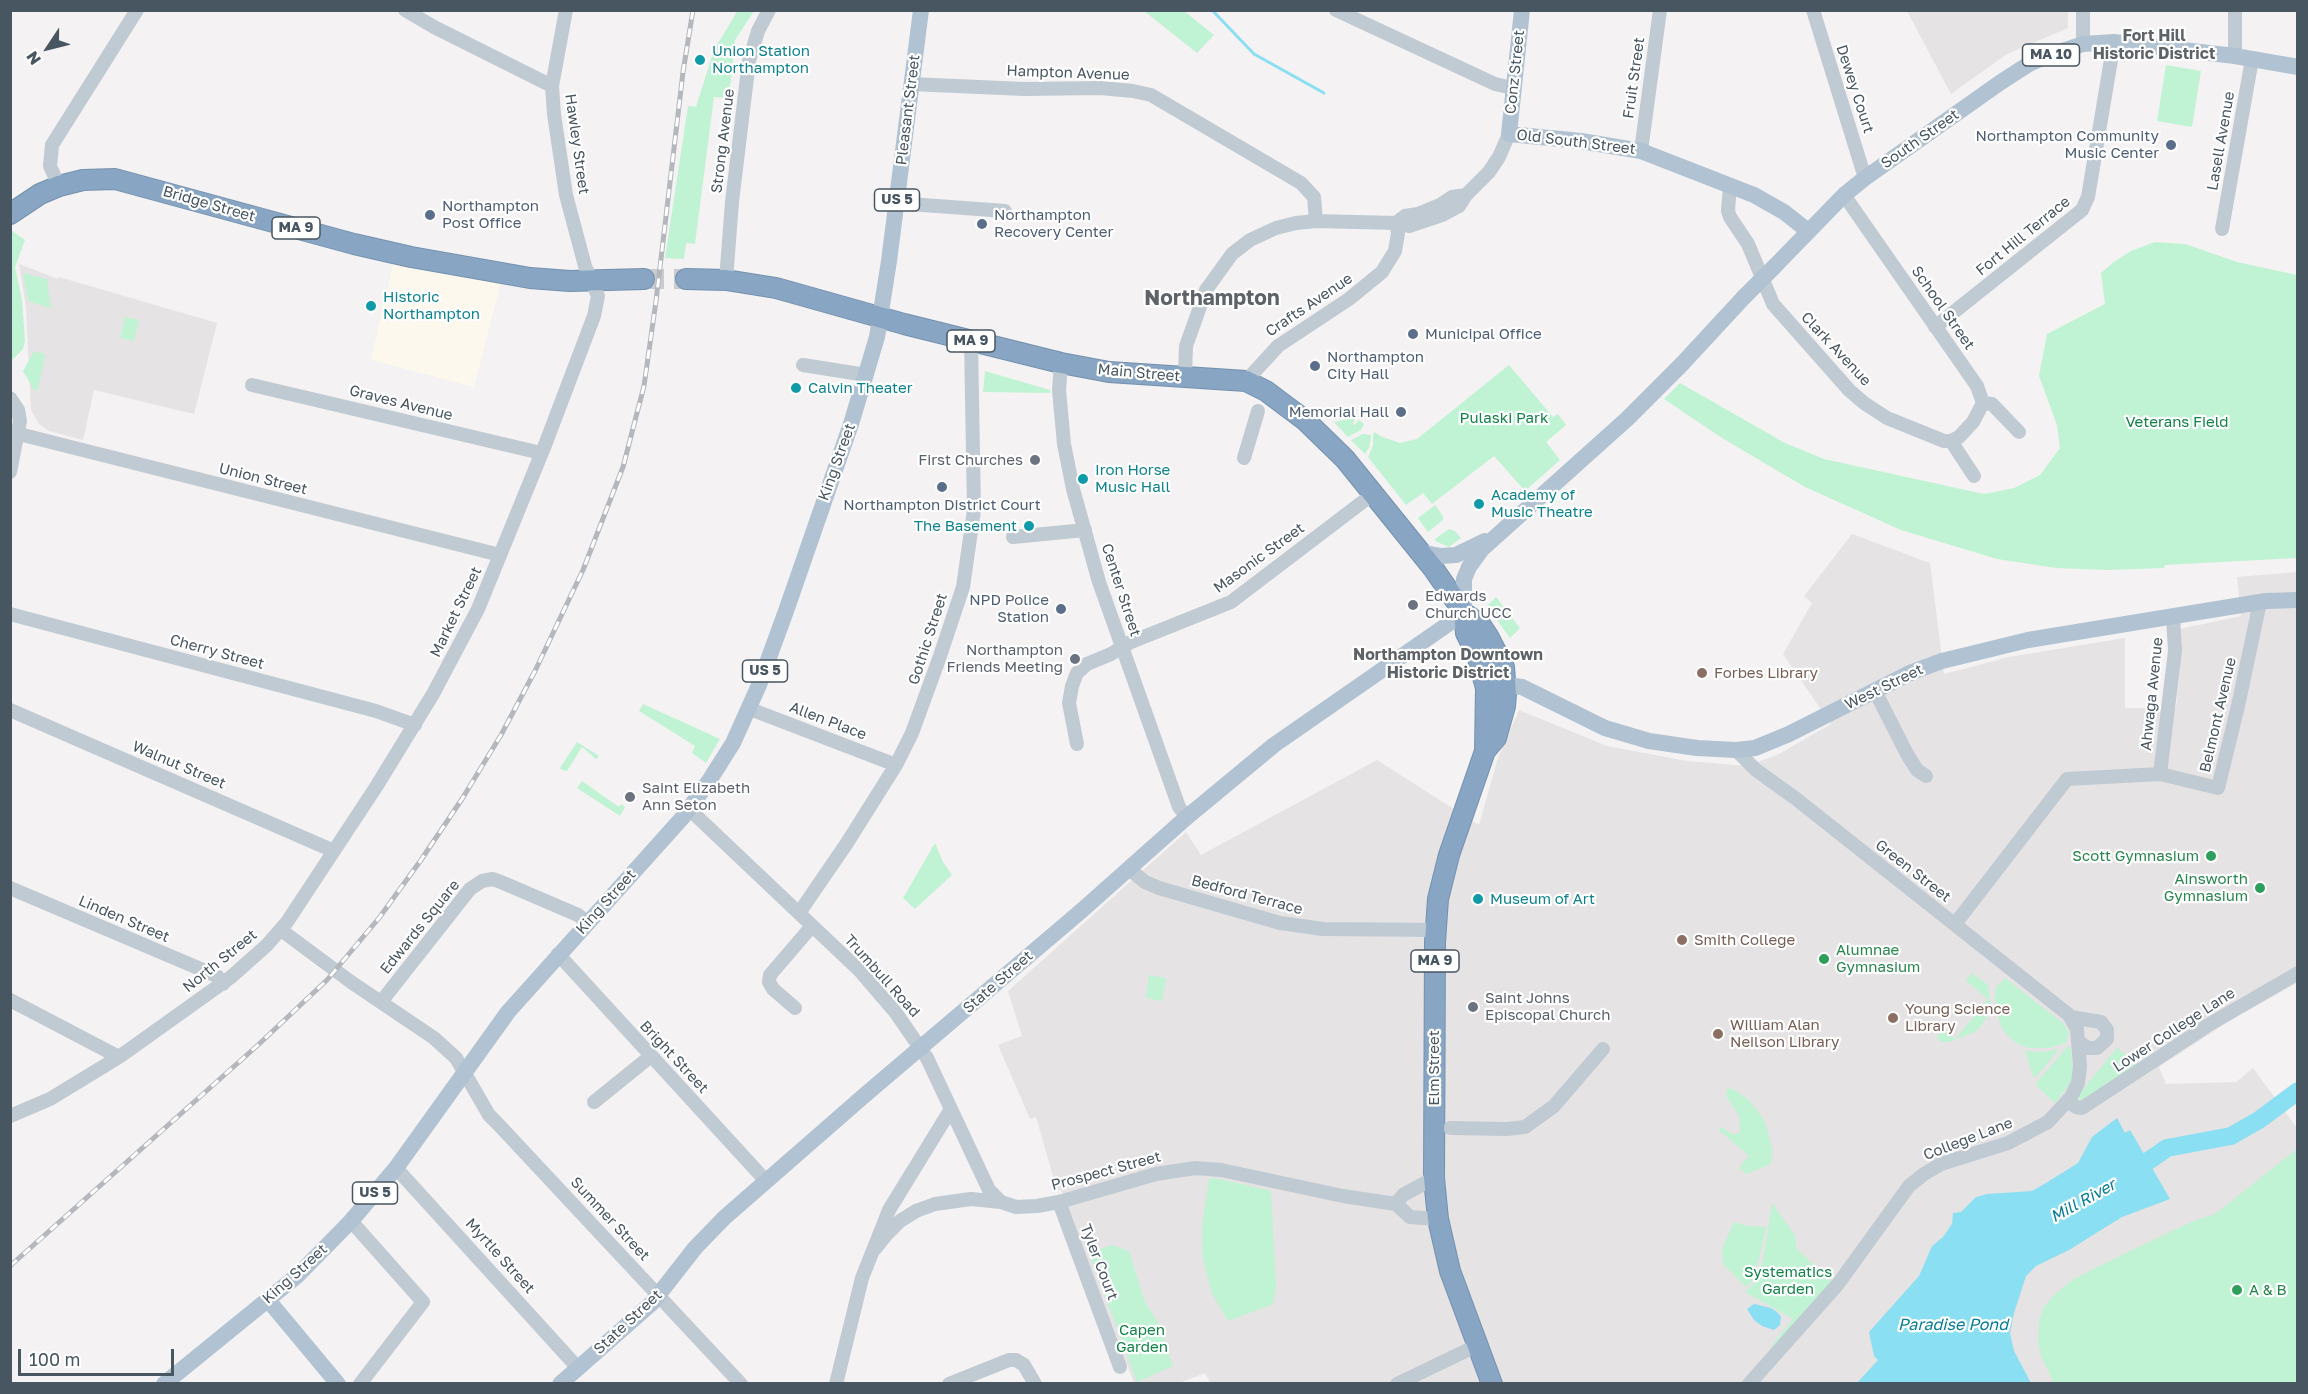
<!DOCTYPE html>
<html>
<head>
<meta charset="utf-8">
<style>
  body { margin:0 }
  #map { position:relative; width:2308px; height:1394px; overflow:hidden; background:#f4f2f2; font-family:"Golos Text",sans-serif }
  canvas { display:block }
  .frame { position:absolute; inset:0; border:12px solid #485661; pointer-events:none }
  .north { position:absolute; left:18px; top:18px; width:60px; height:60px; -webkit-text-stroke:4px #fff; paint-order:stroke; rotate:235deg; font-size:16px; font-weight:700; line-height:24px; text-align:center; color:#485661 }
  .north::after { content:''; display:block; margin:auto; width:21px; height:27px; background:#485661; clip-path:polygon(50% 0,100% 100%,50% 72%,0 100%) }
  .scale { position:absolute; left:18px; top:1349px; width:156px; height:27px; box-sizing:border-box; border:3px solid #485661; border-top:0; padding-left:8px; font-size:18px; line-height:21px; white-space:nowrap; color:#485661; -webkit-text-stroke:4px #fff; paint-order:stroke }
</style>
</head>
<body>
<div id="map">
<canvas width="2308" height="1394"></canvas>
<div class="frame"></div>
<div class="north">N</div>
<div class="scale">100 m</div>
</div>
<script>
const context = document.querySelector('canvas').getContext('2d');
context.lineJoin = 'round';
function fill(path, color) { context.fillStyle = color; context.fill(path, 'evenodd'); }
const shape = rows => new Path2D(rows.map(r => 'M' + r).join(''));
function trace(path, color, width, dash) { context.strokeStyle = color; context.lineWidth = width; context.lineCap = dash ? 'butt' : 'round'; context.setLineDash(dash || []); context.stroke(path); }
function drawText(font, color, halo, rows, align = 'center') {
  context.font = font + ' "Golos Text",sans-serif'; context.lineWidth = 4.5; context.setLineDash([]); context.textBaseline = 'middle'; context.strokeStyle = halo; context.fillStyle = color; for (const [text, x, y, turn = 0] of rows) {
    context.save(); context.translate(x, y); context.rotate((+turn || 0) * Math.PI / 180); context.textAlign = isNaN(turn) ? turn : align; if (halo) context.strokeText(text, 0, 0); context.fillText(text, 0, 0); context.restore();
  }
}
const commercial = shape([
  [393,264,501,282,474,387,371,360]
]);
const education = shape([
  [1907,11,2068,11,2068,28,2007,54,1951,94],
  [19,264,58,279,59,277,217,323,194,414,94,390,83,440,49,431,39,424,31,410,26,307],
  [1852,534,1930,563,1944,674,2009,657,2125,638,2125,708,2176,708,2180,668,2180,629,2241,616,2237,577,2297,572,2297,983,2228,1022,2159,1067,2166,1084,2236,1082,2253,1068,2297,1128,2297,1383,1211,1384,1205,1373,1179,1383,1134,1383,1061,1190,1058,1190,1055,1183,1036,1117,1030,1119,998,1045,1022,1036,1008,991,1186,832,1201,855,1377,760,1479,825,1497,761,1519,710,1607,746,1687,761,1747,766,1777,755,1831,724,1783,654,1812,603,1804,596]
]);
const green = shape([
  [738,10,754,11,735,40,729,98,714,97,695,244,686,243,684,259,665,258,688,106,696,107,714,50],
  [1144,11,1184,11,1214,35,1197,53],
  [2166,65,2201,71,2192,127,2157,121],
  [11,230,25,240,15,267,22,300,25,341,23,349,11,361],
  [2155,242,2185,244,2237,262,2297,275,2297,558,2165,565,2164,568,2107,570,2056,568,1997,559,1901,530,1805,487,1722,438,1664,399,1680,383,1785,443,1824,459,1984,494,2014,488,2040,475,2060,448,2057,425,2039,376,2047,334,2105,304,2101,273,2114,262,2131,251],
  [23,273,47,279,51,308,28,301],
  [125,317,139,320,134,341,120,338],
  [34,351,45,354,38,390,34,390,23,371],
  [1509,365,1553,417,1558,414,1566,425,1546,442,1560,460,1525,491,1494,456,1432,504,1423,493,1406,505,1368,457,1373,445,1373,434,1375,432,1380,436,1400,443,1417,439],
  [985,371,1050,390,1050,393,983,392],
  [1352,418,1356,418,1353,423,1354,425,1359,420,1364,424,1361,430,1348,437,1334,422],
  [1363,434,1371,435,1371,437,1369,448,1365,454,1351,440],
  [1435,505,1443,516,1443,520,1428,532,1418,518],
  [1449,529,1455,531,1461,538,1449,547,1435,541,1435,539],
  [1496,597,1520,628,1510,638,1487,606],
  [643,704,720,739,706,763,692,753,695,746,639,711],
  [577,742,599,756,596,759,582,747,567,771,562,770,560,768],
  [582,781,619,807,621,804,625,807,620,816,577,788],
  [935,843,943,862,952,875,915,909,903,898],
  [1972,973,1988,985,1991,1011,1982,1025,1974,1032,1950,1042,1941,1042,1937,1038,1940,1031,1942,1029,1955,1039,1988,999,1966,981],
  [1149,975,1166,978,1162,1001,1146,998],
  [2005,978,2064,1024,2069,1033,2066,1043,2049,1048,2029,1048,2018,1044,2009,1037,2001,1027,1995,1002,1995,990,1997,991,1996,987],
  [2068,1046,2071,1049,2073,1077,2071,1082,2055,1103,2038,1087,2036,1083],
  [2117,1048,2137,1064,2082,1100,2078,1099,2078,1095],
  [2059,1049,2036,1077,2033,1076,2025,1051,2044,1052],
  [1731,1088,1748,1099,1762,1117,1766,1124,1772,1150,1771,1164,1746,1174,1739,1168,1749,1156,1719,1130,1721,1127,1734,1135,1740,1132,1739,1116,1726,1096,1727,1089],
  [2297,1149,2297,1383,2054,1383,2041,1356,2038,1340,2039,1322,2043,1308,2054,1295,2071,1281,2095,1268,2191,1222,2215,1214],
  [1215,1178,1271,1191,1276,1287,1273,1304,1231,1320,1227,1319,1212,1294,1202,1254,1202,1224,1209,1179],
  [1772,1203,1795,1235,1797,1249,1832,1282,1775,1348,1772,1345,1793,1319,1745,1292,1754,1283,1763,1260],
  [1734,1222,1748,1226,1766,1227,1760,1255,1752,1281,1746,1287,1723,1264,1722,1249],
  [1112,1245,1129,1251,1145,1302,1159,1324,1173,1366,1137,1382,1092,1261,1101,1249]
]);
const water = shape([
  [2117,1118,2125,1133,2130,1130,2170,1199,2122,1217,2069,1250,2036,1266,2026,1276,2014,1313,2010,1333,2014,1351,2031,1383,1857,1383,1878,1360,1874,1356,1869,1332,1919,1276,1932,1246,1943,1237,1952,1224,1953,1213,1961,1212,1976,1197,1987,1194,2032,1191,2046,1183,2078,1163,2092,1137],
  [1754,1304,1771,1308,1778,1313,1781,1317,1780,1325,1774,1330,1762,1326,1754,1320,1747,1309]
]);
const stream = shape([
  [1212,10,1254,54,1324,93]
]);
const river = shape([
  [2128,1175,2167,1148,2231,1136,2259,1120,2298,1091]
]);
const highwayTunnel = shape([
  [644,279,686,279]
]);
const minor = shape([
  [405,10,434,27,552,86],
  [1336,10,1495,84,1513,88],
  [1813,10,1865,178],
  [2083,10,2083,44],
  [2235,10,2235,56],
  [911,84,1024,89,1100,88,1133,91,1151,95,1301,183,1314,197,1316,221],
  [1641,151,1660,10],
  [59,186,50,166,52,145,137,10],
  [1730,186,1728,211,1730,217,1748,244,1773,304,1849,390,1864,403,1887,418,1944,441,1951,441,1959,437,1973,422,1983,403],
  [1844,195,1977,386,1983,403,1992,404,2019,432],
  [896,203,1005,211],
  [1396,223,1405,216,1418,214,1440,205,1452,197,1466,195],
  [2222,229,2252,59],
  [726,280,732,202,749,61,758,31,769,10],
  [1935,327,2082,210,2088,197,2114,42],
  [1061,363,1059,390,1064,444,1073,489,1099,582,1179,807,1187,817],
  [803,365,866,375],
  [1185,376,1186,346,1206,290,1232,254,1250,240,1276,228,1296,223,1316,221,1396,223,1409,226,1442,215,1459,206,1466,195,1489,172,1499,157,1509,134],
  [1246,381,1278,346,1349,299,1382,272,1395,251,1398,233,1396,223],
  [252,385,541,453],
  [10,398,18,410,20,421,10,472],
  [19,434,500,555],
  [1951,441,1974,476],
  [1244,458,1258,411],
  [1013,537,1085,530],
  [10,614,376,711,415,725],
  [1875,691,1907,754,1917,770,1926,776],
  [750,709,896,765],
  [10,710,334,851],
  [1077,744,1069,703,1072,686,1077,673,1087,664,1111,654,1131,642,1231,602,1373,494],
  [1736,750,1756,770,1795,798,2069,1015,2077,1029,2080,1066,2078,1083,2071,1097,2048,1122,2008,1143,1941,1164,1924,1174,1909,1186,1838,1284,1749,1384],
  [2160,774,2175,651,2173,617],
  [689,809,860,971,896,1013,927,1058,989,1190,1001,1202],
  [1129,869,1145,882,1159,888,1280,923,1323,929,1436,930],
  [10,888,217,976,223,984],
  [799,913,847,843,896,765,912,733,939,659,963,587,974,510,971,341],
  [1955,924,2067,779,2160,774,2218,788,2238,706,2260,602],
  [281,930,351,982,434,1038,456,1058,489,1115,498,1124,741,1384],
  [558,954,766,1181],
  [10,1000,119,1057],
  [381,1002,470,889,482,881,493,879,501,882,578,915,587,922],
  [795,1008,773,989,769,982,770,975,812,926],
  [2071,1017,2101,1022,2107,1030,2107,1039,2097,1048,2088,1048,2079,1042],
  [2068,1101,2076,1107,2082,1108,2210,1024,2298,973],
  [594,1102,651,1056],
  [10,1116,50,1099,119,1057,231,977,267,945,287,922,376,787,433,694,478,609,545,445,594,316,598,296,585,266,566,195,554,114,552,86,566,10],
  [1450,1128,1507,1129,1525,1127,1554,1106,1603,1049],
  [396,1168,578,1368],
  [1059,1202,1120,1367],
  [1396,1204,1403,1195,1434,1178],
  [351,1221,423,1302,360,1384],
  [875,1249,887,1234,900,1221,916,1211,935,1204,971,1199,1001,1202,1016,1207,1037,1206,1059,1202,1156,1174,1195,1168,1221,1170,1343,1196,1396,1204,1410,1217,1438,1219],
  [836,1384,862,1278,889,1210,951,1109],
  [949,1384,1009,1360,1016,1360,1024,1365,1035,1384],
  [1397,1384,1478,1345]
]);
const major = shape([
  [1522,10,1509,134,1581,141,1641,151,1754,195,1784,212,1808,231],
  [1774,267,1844,195,1865,178,2001,82,2029,64,2050,55,2083,44,2114,42,2235,56,2298,67],
  [1420,552,1441,556,1456,555,1485,541],
  [1493,687,1506,685,1522,687,1605,728,1649,741,1697,748,1736,750,1755,748,1789,734,1912,672,1942,661,2028,640,2266,601,2298,600],
  [268,1300,338,1384],
  [164,1384,298,1275,351,1221,396,1168,508,1012,683,817,709,781,733,743,759,685,786,611,851,424,877,337,889,261,921,10],
  [560,1384,652,1303,695,1248,724,1218,866,1094,1080,912,1187,817,1274,745,1464,613,1464,579,1469,567,1482,549,1627,419,1682,364,1744,297]
]);
const highway = shape([
  [10,214,40,194,59,186,83,180,115,179,354,244,411,257,530,278,570,281,644,279],
  [686,279,726,280,776,288,904,324,1061,363,1109,372,1246,381,1266,391,1306,421,1345,459,1433,568,1464,613,1480,624,1488,636,1504,667,1506,694,1505,706,1496,738,1485,751],
  [1464,613,1466,633,1477,655,1486,688,1485,751,1449,855,1438,899,1435,942,1434,1178,1438,1219,1450,1271,1492,1384]
]);
const rail = shape([
  [10,1266,258,1045,327,980,379,918,421,860,462,799,501,735,535,671,583,570,623,467,644,386,656,301,683,72,693,10]
]);
const majorBridge = shape([
  [1744,297,1774,267]
]);
const markers = [
  [700,60,6,"#0f9aa8"],
  [2171,145,6,"#5c6f8a"],
  [430,215,6,"#5c6f8a"],
  [982,224,6,"#5c6f8a"],
  [371,306,6,"#0f9aa8"],
  [1413,334,6,"#5c6f8a"],
  [1315,366,6,"#5c6f8a"],
  [796,388,6,"#0f9aa8"],
  [1401,412,6,"#5c6f8a"],
  [1035,460,6,"#6b7280"],
  [1083,479,6,"#0f9aa8"],
  [942,487,6,"#5c6f8a"],
  [1479,504,6,"#0f9aa8"],
  [1029,526,6,"#0f9aa8"],
  [1413,605,6,"#6b7280"],
  [1061,609,6,"#5c6f8a"],
  [1075,659,6,"#6b7280"],
  [1702,673,6,"#8d6e63"],
  [630,797,6,"#6b7280"],
  [2211,856,6,"#2e9e5b"],
  [2260,888,6,"#2e9e5b"],
  [1478,899,6,"#0f9aa8"],
  [1682,940,6,"#8d6e63"],
  [1824,959,6,"#2e9e5b"],
  [1473,1007,6,"#6b7280"],
  [1893,1018,6,"#8d6e63"],
  [1718,1034,6,"#8d6e63"],
  [2237,1290,6,"#2e9e5b"]
];
const shields = [
  [2051,55,57],
  [897,200,45],
  [296,228,48],
  [971,341,48],
  [765,671,45],
  [1435,961,48],
  [375,1193,45]
];
const shieldNames = [
  ["MA 10",2051,55],
  ["US 5",897,200],
  ["MA 9",296,228],
  ["MA 9",971,341],
  ["US 5",765,671],
  ["MA 9",1435,961],
  ["US 5",375,1193]
];
const cultureNames = [
  ["Union Station",712,51],
  ["Northampton",712,68],
  ["Historic",383,297],
  ["Northampton",383,314],
  ["Calvin Theater",808,388],
  ["Iron Horse",1095,470],
  ["Music Hall",1095,487],
  ["Academy of",1491,495],
  ["Music Theatre",1491,512],
  ["The Basement",1017,526,"right"],
  ["Museum of Art",1490,899]
];
const streetNames = [
  ["Conz Street",1515,72,-84],
  ["Hampton Avenue",1068,73,2],
  ["Fruit Street",1634,78,-82],
  ["Dewey Court",1855,89,72],
  ["Pleasant Street",908,110,-83],
  ["South Street",1920,139,-35],
  ["Strong Avenue",723,141,-83],
  ["Lasell Avenue",2221,141,-80],
  ["Old South Street",1576,142,7],
  ["Hawley Street",577,144,82],
  ["Bridge Street",209,204,16],
  ["Fort Hill Terrace",2023,236,-39],
  ["Crafts Avenue",1309,305,-34],
  ["School Street",1943,308,55],
  ["Clark Avenue",1836,349,47],
  ["Main Street",1139,373,5],
  ["Graves Avenue",401,403,14],
  ["King Street",837,462,-70],
  ["Union Street",263,479,14],
  ["Masonic Street",1259,558,-36],
  ["Center Street",1121,590,72],
  ["Market Street",456,612,-64],
  ["Gothic Street",928,639,-72],
  ["Cherry Street",217,652,15],
  ["West Street",1884,687,-26],
  ["Ahwaga Avenue",2152,694,-84],
  ["Belmont Avenue",2218,715,-77],
  ["Allen Place",828,721,21],
  ["Walnut Street",179,765,23],
  ["Green Street",1913,871,38],
  ["Bedford Terrace",1247,895,15],
  ["King Street",606,902,-48],
  ["Linden Street",124,919,23],
  ["Edwards Square",420,927,-51],
  ["North Street",220,961,-39],
  ["Trumbull Road",882,976,48],
  ["State Street",998,982,-41],
  ["Lower College Lane",2174,1030,-33],
  ["Bright Street",674,1057,47],
  ["Elm Street",1434,1068,-90],
  ["College Lane",1968,1139,-21],
  ["Prospect Street",1106,1171,-15],
  ["Summer Street",610,1219,47],
  ["Myrtle Street",500,1256,48],
  ["Tyler Court",1099,1262,69],
  ["King Street",295,1274,-42],
  ["State Street",628,1322,-43]
];
const serviceNames = [
  ["Northampton Community",2159,136,"right"],
  ["Music Center",2159,153,"right"],
  ["Northampton",442,206],
  ["Post Office",442,223],
  ["Northampton",994,215],
  ["Recovery Center",994,232],
  ["Municipal Office",1425,334],
  ["Northampton",1327,357],
  ["City Hall",1327,374],
  ["Memorial Hall",1389,412,"right"],
  ["Northampton District Court",942,505,"center"],
  ["NPD Police",1049,600,"right"],
  ["Station",1049,617,"right"]
];
const parkNames = [
  ["Pulaski Park",1504,418],
  ["Veterans Field",2177,422],
  ["Systematics",1788,1272],
  ["Garden",1788,1289],
  ["Capen",1142,1330],
  ["Garden",1142,1347]
];
const worshipNames = [
  ["First Churches",1023,460,"right"],
  ["Edwards",1425,596],
  ["Church UCC",1425,613],
  ["Northampton",1063,650,"right"],
  ["Friends Meeting",1063,667,"right"],
  ["Saint Elizabeth",642,788],
  ["Ann Seton",642,805],
  ["Saint Johns",1485,998],
  ["Episcopal Church",1485,1015]
];
const educationNames = [
  ["Forbes Library",1714,673],
  ["Smith College",1694,940],
  ["Young Science",1905,1009],
  ["Library",1905,1026],
  ["William Alan",1730,1025],
  ["Neilson Library",1730,1042]
];
const leisureNames = [
  ["Scott Gymnasium",2199,856],
  ["Ainsworth",2248,879],
  ["Gymnasium",2248,896],
  ["Alumnae",1836,950,"left"],
  ["Gymnasium",1836,967,"left"],
  ["A & B",2249,1290,"left"]
];
const neighbourhoodNames = [
  ["Fort Hill",2154,36],
  ["Historic District",2154,54],
  ["Northampton Downtown",1448,655],
  ["Historic District",1448,673]
];
const waterNames = [
  ["Mill River",2083,1201,-29],
  ["Paradise Pond",1953,1325]
];
const districtNames = [
  ["Northampton",1212,298]
];
fill(commercial, '#fdf8ed');
fill(education, '#e6e3e4');
fill(green, '#c0f3d3');
fill(water, '#8bdff2');
trace(stream, '#8bdff2', 3);
trace(river, '#8bdff2', 18);
trace(highwayTunnel, '#c9cbce', 20, [20, 10]);
trace(highway, '#7391af', 22);
trace(minor, '#c0cad2', 14);
trace(major, '#b1c2d2', 16);
trace(highway, '#88a6c3', 20);
trace(rail, '#b4b7bd', 5);
trace(rail, '#fff', 3, [9]);
trace(majorBridge, '#b1c2d2', 16);
for (const [x, y, r, color] of markers) { const dot = new Path2D(); dot.arc(x, y, r, 0, 2 * Math.PI); context.fillStyle = color; context.fill(dot); trace(dot, '#fff', 2); }
for (const [x, y, w] of shields) { const box = new Path2D(); box.roundRect(x - w / 2, y - 11, w, 22, 4.5); context.fillStyle = '#fff'; context.fill(box); trace(box, '#485661', 1.5); }
drawText('bold 14px', '#485661', null, shieldNames);
drawText('15px', '#0d838f', '#fff', cultureNames, 'left');
drawText('15px', '#485661', '#fff', streetNames);
drawText('15px', '#4e5e75', '#fff', serviceNames, 'left');
drawText('15px', '#128348', '#fff', parkNames);
drawText('15px', '#5b616d', '#fff', worshipNames, 'left');
drawText('15px', '#785e54', '#fff', educationNames, 'left');
drawText('15px', '#27864d', '#fff', leisureNames, 'right');
drawText('bold 16px', '#5e6368', '#fff', neighbourhoodNames);
drawText('italic 16px', '#077c97', '#fff', waterNames);
drawText('bold 21px', '#5e6368', '#fff', districtNames);
</script>
</body>
</html>
